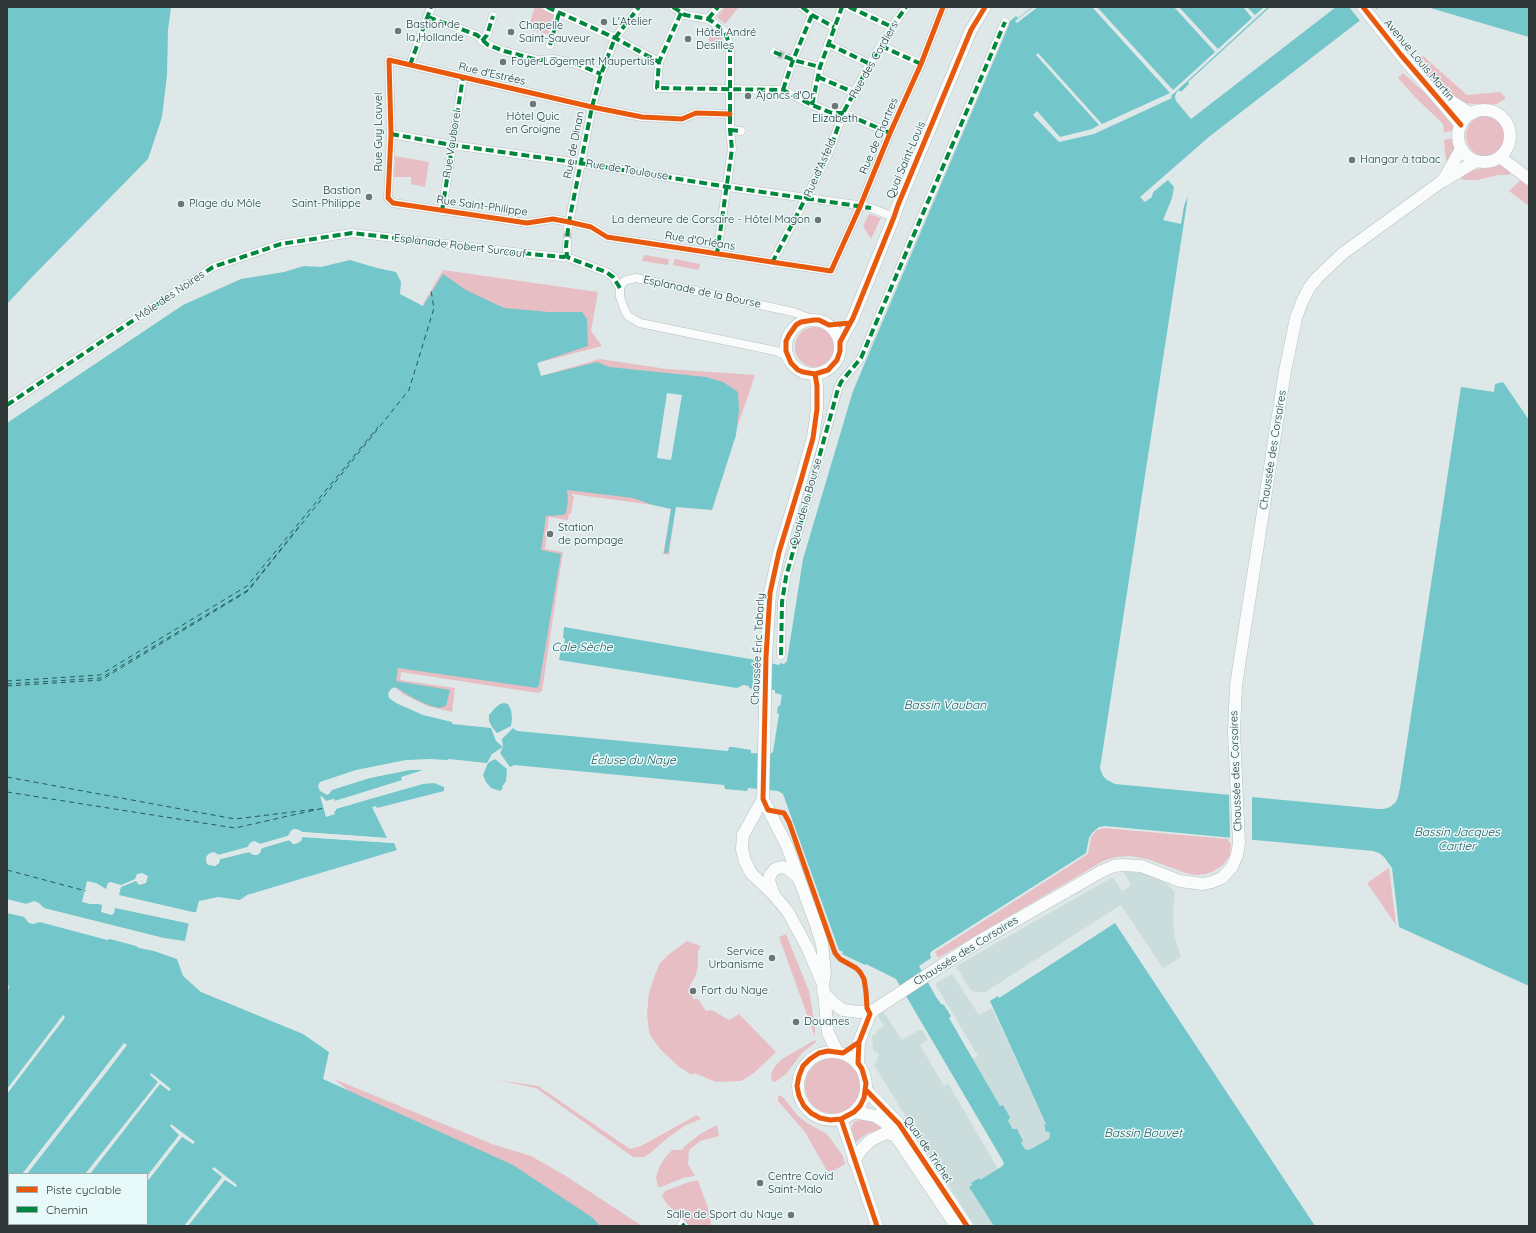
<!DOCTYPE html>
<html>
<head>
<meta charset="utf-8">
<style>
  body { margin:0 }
  #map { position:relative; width:1536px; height:1233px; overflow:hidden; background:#dfe8e8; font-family:Quicksand,sans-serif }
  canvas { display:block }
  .frame { position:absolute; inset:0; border:8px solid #303737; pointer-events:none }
  .legend { position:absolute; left:8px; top:1173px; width:140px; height:52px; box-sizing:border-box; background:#e8f9fa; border:1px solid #9eabac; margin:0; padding:5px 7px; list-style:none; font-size:12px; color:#303737 }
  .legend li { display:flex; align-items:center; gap:8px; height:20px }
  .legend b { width:20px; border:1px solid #9eabac }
</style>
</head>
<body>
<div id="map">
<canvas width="1536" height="1233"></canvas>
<div class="frame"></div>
<ul class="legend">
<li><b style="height:5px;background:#e8590c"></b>Piste cyclable</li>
<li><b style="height:5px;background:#00873e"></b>Chemin</li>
</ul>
</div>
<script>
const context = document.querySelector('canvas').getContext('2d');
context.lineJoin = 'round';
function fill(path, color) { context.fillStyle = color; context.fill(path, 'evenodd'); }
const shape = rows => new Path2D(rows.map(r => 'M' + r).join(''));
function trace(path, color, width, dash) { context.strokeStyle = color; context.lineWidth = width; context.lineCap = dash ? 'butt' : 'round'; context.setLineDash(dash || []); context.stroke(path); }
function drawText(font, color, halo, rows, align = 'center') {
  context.font = font + ' Quicksand,sans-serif'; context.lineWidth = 3; context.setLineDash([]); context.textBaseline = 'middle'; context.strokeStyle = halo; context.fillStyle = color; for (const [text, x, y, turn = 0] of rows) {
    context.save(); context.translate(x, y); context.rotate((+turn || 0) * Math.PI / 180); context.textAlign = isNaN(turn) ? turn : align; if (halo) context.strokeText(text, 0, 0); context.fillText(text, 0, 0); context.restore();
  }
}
const built = shape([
  [1123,871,1142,873,1153,877,1166,883,1175,892,1173,909,1174,934,1181,957,1163,968,1121,905,985,992,976,992,971,990,966,983,956,966,1113,877,1122,891,1131,885],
  [952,974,979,1015,992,1008,1046,1124,1044,1126,1046,1131,1049,1132,1050,1136,1049,1139,1029,1150,1025,1149,1021,1143,1023,1141,1008,1121,1010,1117,1003,1105,1000,1106,972,1059,978,1056,935,984],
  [883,1011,902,1040,917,1031,922,1030,928,1040,920,1045,944,1086,948,1083,998,1169,980,1180,979,1178,969,1187,994,1226,975,1226,909,1122,874,1065,879,1055,877,1052,873,1051,872,1036,877,1033,876,1031,884,1026,877,1015]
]);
const green = shape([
  [535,7,541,8,556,15,550,35,528,29],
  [725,7,739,7,725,24,717,17],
  [709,33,722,33,722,46,709,45],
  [1423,56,1467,95,1500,92,1506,98,1497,104,1490,105,1463,103,1444,90,1417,67,1420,57],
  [1403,73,1451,117,1454,130,1444,133,1443,124,1415,97,1398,78],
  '1466 136a20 20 0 1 1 40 0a20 20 0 1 1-40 0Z',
  [1454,138,1456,146,1447,163,1445,153,1444,140],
  [395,156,429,162,425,187,411,184,411,177,394,177],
  [1499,165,1507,166,1513,170,1509,175,1499,175,1477,180,1463,180,1459,176,1467,170,1489,168],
  [1522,179,1529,185,1529,206,1509,191],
  [869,214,881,218,871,239,863,226],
  [644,255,669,259,668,265,642,261],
  [675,259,700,264,699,270,673,265],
  [443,270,598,292,591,331,602,346,537,363,541,376,600,359,667,369,755,375,710,508,676,505,669,555,663,554,671,509,668,507,572,494,572,496,574,496,571,514,569,514,568,520,549,517,545,549,563,552,542,691,538,693,401,672,400,680,455,688,452,712,427,706,403,694,396,688,383,685,535,379,437,316,423,304],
  '795 347a20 20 0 1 1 40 0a20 20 0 1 1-40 0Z',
  [1104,828,1228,839,1229,842,1231,843,1230,855,1224,864,1214,871,1206,874,1195,875,1186,873,1147,859,1130,856,1116,857,1103,861,938,958,935,952,1088,854,1091,837,1097,830],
  [1389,868,1396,925,1367,883],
  [786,934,809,991,815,1026,815,1037,779,937],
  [687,941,701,946,698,951,698,966,695,977,690,985,693,999,698,999,706,1011,712,1010,729,1020,739,1014,776,1052,754,1073,741,1081,716,1082,694,1073,692,1075,678,1066,661,1050,652,1038,649,1032,647,1014,649,993,654,977,660,963,668,955],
  [815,1040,816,1042,802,1053,786,1074,775,1082,772,1081,771,1074,775,1066,782,1059],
  '805 1086a28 28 0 1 1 56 0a28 28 0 1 1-56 0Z',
  [334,1079,492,1144,531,1156,566,1176,642,1226,427,1226,369,1107],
  [497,1080,538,1086,630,1149,641,1146,697,1115,701,1119,686,1125,669,1137,649,1154,644,1157,633,1157,536,1088],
  [778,1095,783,1097,798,1116,807,1123,827,1134,843,1156,845,1164,833,1171,827,1171,805,1132,778,1101],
  [862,1119,874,1122,882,1129,868,1133,853,1144,850,1134,852,1126,854,1122],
  [717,1125,719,1136,700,1141,689,1150,688,1164,695,1176,683,1178,661,1187,658,1187,656,1177,659,1168,664,1159,672,1150,682,1150,685,1146,700,1134],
  [698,1180,710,1214,711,1226,690,1226,667,1204,662,1196,665,1191,686,1183]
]);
const water = shape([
  [7,7,171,7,168,30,167,75,162,117,148,159,32,277,7,304],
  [1032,7,1270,7,1188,82,1189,84,1181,92,1179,90,1176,93,1175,97,1176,101,1191,119,1336,7,1398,7,1378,8,1358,22,1210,136,1140,197,1145,202,1152,197,1153,192,1168,180,1174,187,1172,198,1163,220,1181,224,1184,206,1188,196,1100,768,1103,776,1107,780,1115,784,1378,809,1384,809,1390,807,1396,802,1398,797,1400,788,1461,387,1494,392,1495,384,1503,382,1529,420,1529,986,1399,927,1392,868,1384,857,1379,853,1373,851,1105,826,1099,827,1092,833,1089,838,1086,853,932,951,930,953,931,958,919,966,936,997,941,1004,944,1005,951,1016,949,1018,1000,1106,1003,1105,1010,1117,1008,1121,1013,1129,1017,1129,1023,1141,1021,1143,1025,1149,1029,1150,1049,1139,1050,1134,1048,1131,1046,1132,1044,1125,1046,1124,990,1001,998,996,999,998,1115,923,1315,1226,994,1226,969,1187,972,1185,971,1183,979,1178,980,1180,1001,1167,1004,1164,1003,1161,896,979,866,964,865,965,842,954,843,952,839,950,783,794,778,791,748,788,747,791,725,789,724,785,514,765,510,767,500,753,503,747,492,754,487,763,449,759,447,760,431,759,406,760,356,770,320,782,318,786,320,791,327,795,329,794,332,790,370,778,410,770,423,770,401,777,402,780,335,801,334,799,326,801,320,796,326,816,334,814,334,811,335,809,423,784,434,783,444,787,444,791,377,808,376,806,372,807,387,838,302,832,299,830,294,829,291,831,288,836,260,844,255,841,248,847,218,855,210,853,206,857,207,863,215,866,219,863,220,859,249,852,257,855,262,848,290,840,293,844,298,843,302,840,302,837,394,843,397,850,247,895,240,900,218,897,199,901,196,912,191,913,187,916,189,922,185,941,164,938,44,908,39,903,34,901,26,904,7,899,7,423,183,305,241,279,284,272,304,266,321,267,350,260,377,268,396,272,401,282,400,294,423,306,443,274,466,290,504,308,549,312,582,312,587,319,588,346,537,363,541,376,597,362,609,367,706,377,723,382,738,392,739,410,736,435,712,510,676,507,668,553,664,553,671,509,653,505,633,498,567,490,568,499,566,513,563,515,546,516,541,550,561,554,539,685,537,688,398,668,396,681,450,690,446,706,439,708,428,705,415,699,395,687,391,689,388,693,389,698,396,703,423,715,452,722,452,724,491,728,496,741,503,747,502,739,513,728,517,731,728,751,729,747,733,747,751,750,751,753,770,754,773,752,779,714,777,713,778,706,780,706,782,695,775,693,775,690,752,689,749,688,749,686,743,685,737,688,559,660,561,649,563,649,565,639,563,638,564,627,756,660,779,665,780,663,784,664,787,661,803,559,853,391,1009,25,1008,23,1016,16,1018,18],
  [1427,7,1529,7,1529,37],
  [504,703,508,704,511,710,512,718,511,726,497,733,492,727,489,721,489,715,495,708,500,704],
  [495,759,507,769,506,781,502,787,503,788,500,791,491,788,486,782,483,775,488,763],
  [7,913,24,917,29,923,33,924,40,922,107,940,110,939,136,946,139,948,154,951,177,959,183,976,201,992,303,1034,329,1052,323,1079,513,1165,593,1218,600,1226,7,1226,7,994,9,987,7,982],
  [9,1174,147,1174,147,1224,9,1224]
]);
const pier = shape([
  [1033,7,1038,7,1017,23,1015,21],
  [1092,7,1097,7,1173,90,1215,52,1174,7,1179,7,1218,49,1252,18,1243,7,1247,7,1255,15,1264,7,1268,7,1171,96,1172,98,1094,134,1059,142,1033,115,1037,111,1060,137,1092,129,1099,125,1036,55,1038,53,1102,124,1170,93],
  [1349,7,1375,7,1377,10,1361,22],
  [1207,140,1143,197,1145,200,1150,196,1152,191,1166,179,1169,178,1153,192,1151,197,1144,201,1142,196],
  [667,393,682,395,671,460,657,458],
  [402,781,402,782,336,803,333,801,326,803,324,801,327,814,332,813,332,810,335,807,404,787,404,788,336,809,336,811,334,811,335,814,326,817,321,795,326,801,334,799,335,801],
  [1229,792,1252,795,1252,842,1230,840],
  [294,829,299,830,302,832,387,838,389,839,301,834,294,831,289,838,260,846,254,843,249,849,219,857,211,855,208,857,208,861,209,863,214,864,219,858,248,850,254,853,256,853,258,851,261,846,289,838,297,842,299,840,302,835,391,841,394,843,303,837,298,843,293,844,289,840,262,848,260,853,257,855,253,855,249,852,220,859,219,863,215,866,208,865,206,862,207,856,210,853,214,852,219,855,248,847,249,844,253,841,260,844,288,836,291,831],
  [142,873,148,876,146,883,139,885,136,881,121,887,119,895,197,913,189,917,191,921,191,924,115,908,114,913,112,915,101,912,102,905,98,904,90,904,82,902,87,881,96,883,106,889,108,883,111,882,121,885,135,879,137,874],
  [7,900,26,904,34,902,38,903,43,909,173,941,43,910,35,904,26,906,7,901],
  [7,911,24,915,31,921,41,920,100,936,40,921,30,922,24,916,7,912],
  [63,1015,65,1017,64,1019,7,1094,7,1089],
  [124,1043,127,1045,112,1065,27,1174,22,1174],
  [151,1073,171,1089,169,1091,160,1084,90,1174,85,1174,158,1082,150,1075],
  [171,1124,195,1142,193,1144,182,1137,147,1182,147,1176,179,1135,170,1126],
  [214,1167,237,1185,236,1187,225,1180,188,1226,184,1226,222,1177,212,1169]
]);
const ferry = shape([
  [7,681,100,675,247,586,378,427],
  [7,684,101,678,248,590,301,524],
  [7,686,101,680,248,591,409,390,434,308,431,290],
  [7,777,235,819,317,809],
  [7,792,235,828,324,808],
  [7,870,86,891]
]);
const streetTunnel = shape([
  [776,53,789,58],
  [567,241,568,228]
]);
const street = shape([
  [547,7,615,38,659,62],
  [673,7,685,15,708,19,713,22,725,32,730,46,730,130,732,149,717,254],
  [802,7,812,15,834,27],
  [849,7,892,27],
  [681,13,659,62,657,88,783,90,812,105,832,113,843,113,890,133],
  [428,17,477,35,488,45,504,51,538,60,553,59,577,64,601,74],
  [708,19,718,7],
  [482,41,487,35,493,16],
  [828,44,870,64],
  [550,45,559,13],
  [881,46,921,64],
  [774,52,776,53],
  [789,59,820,67],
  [410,65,431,7],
  [818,77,855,93],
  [783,90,793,60,812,15],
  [812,105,820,67,842,7],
  [730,114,696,113,682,119,642,117,592,107,389,60,391,134,388,198,393,203,527,223,553,219,569,222,591,227,607,237,831,271,859,209,890,133,921,64,943,7],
  [730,130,741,131],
  [391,134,452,145,580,163,728,187,864,206],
  [871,208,894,217],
  [442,211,463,77],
  [568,228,592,107,601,74,615,38,639,7],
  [567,241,567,256,569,258,606,272,613,277,620,288],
  [772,263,828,155,843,113,870,64,892,27,906,7],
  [787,356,776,351,640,323,628,316,625,311,620,297,620,288,623,282,627,280,636,278,793,312,814,320],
  [7,405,213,267,281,244,352,233,531,254,563,257,567,256],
  [781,655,782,602,786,577,838,389,841,382,861,358,1005,22],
  [682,1224,684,1226]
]);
const secondary = shape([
  [1363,7,1401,55,1461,125],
  [1440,94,1471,114],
  '1458 136a26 26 0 1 1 52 0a26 26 0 1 1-52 0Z',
  [1500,157,1529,179],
  [1444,179,1461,149],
  '786 347a27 27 0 1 1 54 0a27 27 0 1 1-54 0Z',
  [840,342,853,318,894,217,898,205,971,30,985,7],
  [815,374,817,386,817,409,813,438,801,480,779,552,770,593,766,657,763,799,787,846,816,925,822,944,825,973,823,984,828,1033,837,1051],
  [763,799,743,835,742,849,745,861,751,873,774,895,788,912,807,947,823,984],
  [774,895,769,881,770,875,775,869,783,867,788,869,799,878],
  [823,992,833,1003,843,1010,859,1012,874,1010],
  '798 1086a34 34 0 1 1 68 0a34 34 0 1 1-68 0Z',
  [858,1063,859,1042,870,1014,874,1010,976,943,1102,871,1114,866,1122,865,1141,866,1180,881,1203,884,1212,882,1222,878,1232,867,1237,855,1239,843,1234,732,1236,685,1285,371,1296,318,1302,302,1309,288,1317,278,1342,254,1441,182,1476,161],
  [866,1090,899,1124,967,1226],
  [854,1112,875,1116,885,1122,899,1141,956,1226],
  [841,1119,877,1226],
  [854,1161,861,1150,871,1140,886,1133,894,1135]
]);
const quiet = shape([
  [547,7,615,38,659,62],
  [673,7,685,15,708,19,713,22,725,32,730,46,730,130,732,149,717,254],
  [802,7,812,15,834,27],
  [849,7,892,27],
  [681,13,659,62,657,88,783,90,812,105,832,113,843,113,890,133],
  [428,17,477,35,488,45,504,51,538,60,553,59,577,64,601,74],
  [708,19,718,7],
  [482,41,487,35,493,16],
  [828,44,870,64],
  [550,45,559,13],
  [881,46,921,64],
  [774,52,793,60,820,67],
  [410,65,431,7],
  [818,77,855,93],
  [783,90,793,60,812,15],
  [812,105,820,67,842,7],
  [730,130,741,131],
  [391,134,452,145,580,163,728,187,871,208],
  [442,211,463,77],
  [772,263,828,155,843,113,870,64,892,27,906,7],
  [620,288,613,277,606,272,569,258,567,256,566,246,569,222,592,107,601,74,615,38,639,7],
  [7,405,213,267,281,244,352,233,531,254,563,257,567,256],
  [781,655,782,602,786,577,838,389,841,382,861,358,1005,22],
  [682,1224,684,1226]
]);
const cycleway = shape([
  [1363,7,1401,55,1461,125],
  [730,114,696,113,682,119,642,117,592,107,389,60,391,134,388,198,393,203,527,223,553,219,569,222,591,227,607,237,831,271,859,209,890,133,921,64,943,7],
  [850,323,829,325,819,320,814,320,801,322,796,325,789,335,786,341,786,351,791,363,798,370,803,372,815,374,828,370,837,360,840,351,840,342,853,318,894,217,898,205,971,30,985,7],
  [815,374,817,386,817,409,813,438,801,480,779,552,770,593,766,657,763,799,768,810,784,813,789,822,835,953,840,959,856,968,860,972,864,979,866,992,867,1008,870,1014,859,1042,858,1063,862,1069,866,1083,864,1098,860,1106,854,1112,841,1119,830,1120,820,1118,811,1113,804,1106,799,1096,797,1086,799,1076,803,1066,810,1059,819,1053,828,1051,843,1053,859,1042],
  [866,1090,899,1124,967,1226],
  [841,1119,877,1226]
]);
const markers = [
  [604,22,4,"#6d7575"],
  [398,31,4,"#6d7575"],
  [511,32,4,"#6d7575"],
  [688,39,4,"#6d7575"],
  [503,62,4,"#6d7575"],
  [748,96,4,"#6d7575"],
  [533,104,4,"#6d7575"],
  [835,106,4,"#6d7575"],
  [1352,160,4,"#6d7575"],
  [369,197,4,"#6d7575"],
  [181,204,4,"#6d7575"],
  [818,220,4,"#6d7575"],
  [550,534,4,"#6d7575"],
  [772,958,4,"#6d7575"],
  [693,991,4,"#6d7575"],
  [796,1022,4,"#6d7575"],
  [760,1183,4,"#6d7575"],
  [791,1215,4,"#6d7575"]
];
const poiNames = [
  ["L'Atelier",612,22],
  ["Bastion de",406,25],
  ["la Hollande",406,38],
  ["Chapelle",519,26],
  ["Saint-Sauveur",519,39],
  ["Hôtel André",696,33],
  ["Desilles",696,46],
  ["Foyer Logement Maupertuis",511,62],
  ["Ajoncs d'Or",756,96],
  ["Hôtel Quic",533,117,"center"],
  ["en Groigne",533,130,"center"],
  ["Elizabeth",835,119,"center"],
  ["Hangar à tabac",1360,160],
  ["Bastion",361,191,"right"],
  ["Saint-Philippe",361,204,"right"],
  ["Plage du Môle",189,204],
  ["La demeure de Corsaire - Hôtel Magon",810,220,"right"],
  ["Station",558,528],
  ["de pompage",558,541],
  ["Service",764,952,"right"],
  ["Urbanisme",764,965,"right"],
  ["Fort du Naye",701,991],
  ["Douanes",804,1022],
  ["Centre Covid",768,1177],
  ["Saint-Malo",768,1190],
  ["Salle de Sport du Naye",783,1215,"right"]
];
const streetNames = [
  ["Rue des Cordiers",874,60,-60],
  ["Avenue Louis Martin",1419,60,50],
  ["Rue d'Estrées",492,74,13],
  ["Rue Guy Louvel",379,132,-90],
  ["Rue de Chartres",879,136,-67],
  ["Rue Vauborel",452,144,-81],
  ["Rue de Dinan",574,145,-79],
  ["Quai Saint-Louis",906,160,-67],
  ["Rue d'Asfeld",820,168,-66],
  ["Rue de Toulouse",627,170,9],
  ["Rue Saint-Philippe",482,206,8],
  ["Rue d'Orléans",700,241,9],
  ["Esplanade Robert Surcouf",460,246,7],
  ["Esplanade de la Bourse",702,292,12],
  ["Môle des Noires",170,296,-34],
  ["Chaussée des Corsaires",1273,450,-81],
  ["Quai de la Bourse",806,502,-74],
  ["Chaussée Éric Tabarly",758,649,-87],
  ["Chaussée des Corsaires",1236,771,-92],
  ["Chaussée des Corsaires",966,951,-32],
  ["Quai de Trichet",928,1150,56]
];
const waterNames = [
  ["Cale Sèche",582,647],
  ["Bassin Vauban",945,705],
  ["Écluse du Naye",633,760],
  ["Bassin Jacques",1457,832],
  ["Cartier",1457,846],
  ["Bassin Bouvet",1143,1133]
];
fill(built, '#cbdcdc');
fill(green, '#e7bec4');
fill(water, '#73c6c9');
fill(pier, '#dfe8e8');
trace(ferry, '#28595b', 1, [5, 4]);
trace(streetTunnel, '#bcc5c5', 8, [8, 4]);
trace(street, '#b8c0c0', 9);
trace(secondary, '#b8c0c0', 13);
trace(street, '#fafcfc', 8);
trace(secondary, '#fafcfc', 12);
trace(quiet, '#00873e', 4, [8, 4]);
trace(cycleway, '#e8590c', 5);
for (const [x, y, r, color] of markers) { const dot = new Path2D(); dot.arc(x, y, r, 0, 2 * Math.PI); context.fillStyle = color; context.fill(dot); trace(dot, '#e8f9fa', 1.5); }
drawText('11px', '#303737', '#e8f9fa', poiNames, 'left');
drawText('11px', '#303737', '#e8f9fa', streetNames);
drawText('italic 12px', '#28595b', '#e8f9fa', waterNames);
</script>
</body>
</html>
